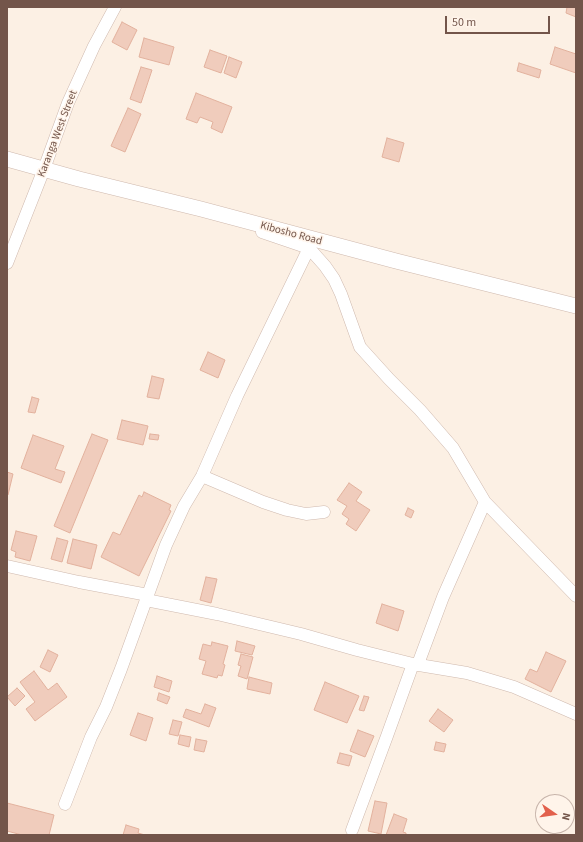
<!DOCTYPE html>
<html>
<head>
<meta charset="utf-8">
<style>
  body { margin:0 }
  #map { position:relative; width:583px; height:842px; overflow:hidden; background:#fcf0e4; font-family:"Source Sans 3",sans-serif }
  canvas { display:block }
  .frame { position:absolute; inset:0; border:8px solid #73554a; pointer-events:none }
  .north { position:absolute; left:535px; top:794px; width:40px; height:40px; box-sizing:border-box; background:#fff4ea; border:1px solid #c7b4aa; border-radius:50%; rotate:103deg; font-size:11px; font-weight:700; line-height:16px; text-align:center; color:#73554a }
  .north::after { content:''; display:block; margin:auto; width:14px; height:18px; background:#e2604c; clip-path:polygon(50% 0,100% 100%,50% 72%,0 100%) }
  .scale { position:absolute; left:445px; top:16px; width:105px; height:18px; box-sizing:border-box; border:2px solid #73554a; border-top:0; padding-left:5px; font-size:12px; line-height:14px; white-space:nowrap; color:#73554a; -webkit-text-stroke:3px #fff4ea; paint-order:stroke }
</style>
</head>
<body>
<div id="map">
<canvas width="583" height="842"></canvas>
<div class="frame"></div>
<div class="north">N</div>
<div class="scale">50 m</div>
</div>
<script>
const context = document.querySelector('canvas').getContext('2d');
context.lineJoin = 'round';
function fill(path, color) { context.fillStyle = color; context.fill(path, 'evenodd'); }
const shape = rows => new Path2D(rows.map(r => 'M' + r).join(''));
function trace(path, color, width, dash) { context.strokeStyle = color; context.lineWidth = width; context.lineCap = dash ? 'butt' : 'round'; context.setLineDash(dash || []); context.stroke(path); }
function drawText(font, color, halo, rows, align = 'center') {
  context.font = font + ' "Source Sans 3",sans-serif'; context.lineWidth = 3; context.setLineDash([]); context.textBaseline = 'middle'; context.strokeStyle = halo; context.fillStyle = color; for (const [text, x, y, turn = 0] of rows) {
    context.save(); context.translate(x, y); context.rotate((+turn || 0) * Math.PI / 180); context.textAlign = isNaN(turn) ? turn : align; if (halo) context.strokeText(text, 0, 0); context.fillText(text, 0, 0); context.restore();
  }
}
const building = shape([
  [567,7,576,7,576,17,566,13,567,7],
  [122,22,137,30,127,50,112,42,122,22],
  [144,38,174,47,169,65,139,57,144,38],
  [555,47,576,54,576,73,550,64,555,47],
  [210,50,227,56,221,73,204,67,210,50],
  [229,57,242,62,236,78,224,73,229,57],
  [519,63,541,70,539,78,517,71,519,63],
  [141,67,152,70,141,103,130,99,141,67],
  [196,93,232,107,222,133,211,128,213,122,200,117,197,123,186,119,196,93],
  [128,108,141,114,125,152,111,146,128,108],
  [387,138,404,143,399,162,382,157,387,138],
  [208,352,225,360,218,378,200,370,208,352],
  [152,376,164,379,159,399,147,397,152,376],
  [32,397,39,399,35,413,28,412,32,397],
  [122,420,148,426,143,445,117,439,122,420],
  [92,434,108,440,70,533,54,526,92,434],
  [150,434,159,435,158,440,149,439,150,434],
  [33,435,64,446,55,469,65,472,61,483,21,468,33,435],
  [7,472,13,474,8,495,7,494,7,472],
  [349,483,362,492,356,501,370,510,356,531,346,524,349,519,342,514,347,506,337,500,349,483],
  [144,492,171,505,169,510,171,511,139,576,101,557,113,532,120,535,139,495,142,497,144,492],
  [408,508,414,511,411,518,405,515,408,508],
  [16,531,37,536,30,561,15,557,16,552,11,550,16,531],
  [57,538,68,541,62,562,51,559,57,538],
  [73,539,97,545,91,569,67,563,73,539],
  [206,577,217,579,211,603,200,600,206,577],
  [382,604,404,611,398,631,376,623,382,604],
  [237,641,255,646,252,655,235,651,237,641],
  [212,642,228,646,223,664,225,665,222,676,218,675,217,678,202,674,206,661,199,659,203,644,211,646,212,642],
  [48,650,58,655,50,672,40,667,48,650],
  [546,652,566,661,551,692,525,679,530,669,537,672,546,652],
  [241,654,253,657,247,679,238,676,241,666,238,665,241,654],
  [34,671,48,690,57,683,67,697,35,721,26,709,35,702,20,682,34,671],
  [157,676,172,681,169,692,154,687,157,676],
  [249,677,272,683,270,694,247,689,249,677],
  [325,682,359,696,347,723,314,710,325,682],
  [17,688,25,696,15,706,7,697,17,688],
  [159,693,170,697,167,704,157,700,159,693],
  [364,696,369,697,364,711,359,710,364,696],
  [205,704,216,708,209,727,183,717,186,709,201,714,205,704],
  [438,709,453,720,444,732,429,721,438,709],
  [138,713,153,718,146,741,130,735,138,713],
  [173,720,182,722,178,736,169,734,173,720],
  [358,730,374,736,365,757,350,751,358,730],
  [180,735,191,737,189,747,178,744,180,735],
  [196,739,207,741,204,752,194,750,196,739],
  [436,742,446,744,444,752,434,750,436,742],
  [340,753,352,756,349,766,337,763,340,753],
  [375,801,387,803,381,834,368,831,375,801],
  [7,803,54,815,49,835,22,835,7,831,7,803],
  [394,814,407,819,403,832,406,833,406,835,386,835,394,814],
  [126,825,139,829,138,833,145,835,123,835,126,825]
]);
const minor = shape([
  [309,248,325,266,334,279,341,294,360,347,389,379,420,410,453,448,485,502,576,596],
  [7,263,44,169,68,103,94,46,115,7],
  [202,476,263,502,287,510,306,514,324,512],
  [7,566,79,582,148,595],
  [146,600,217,614,301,634,357,650,413,664,467,673,514,687,576,714],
  [418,664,443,597,485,502],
  [65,804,91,737,106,707,121,669,166,545,184,506,202,476,237,396,309,248,262,232],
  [352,830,387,736,413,664]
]);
const tertiary = shape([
  [7,159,79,179,201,209,396,261,576,306]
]);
const streetNames = [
  ["Karanga West Street",58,134,-69],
  ["Kibosho Road",291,234,15]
];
fill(building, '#f0ccbc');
trace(building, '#e2b19d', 1);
trace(minor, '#cfb9ae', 13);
trace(tertiary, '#cfb9ae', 16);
trace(minor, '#fff', 12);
trace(tertiary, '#fff', 15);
drawText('11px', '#73554a', '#fff4ea', streetNames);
</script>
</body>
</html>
